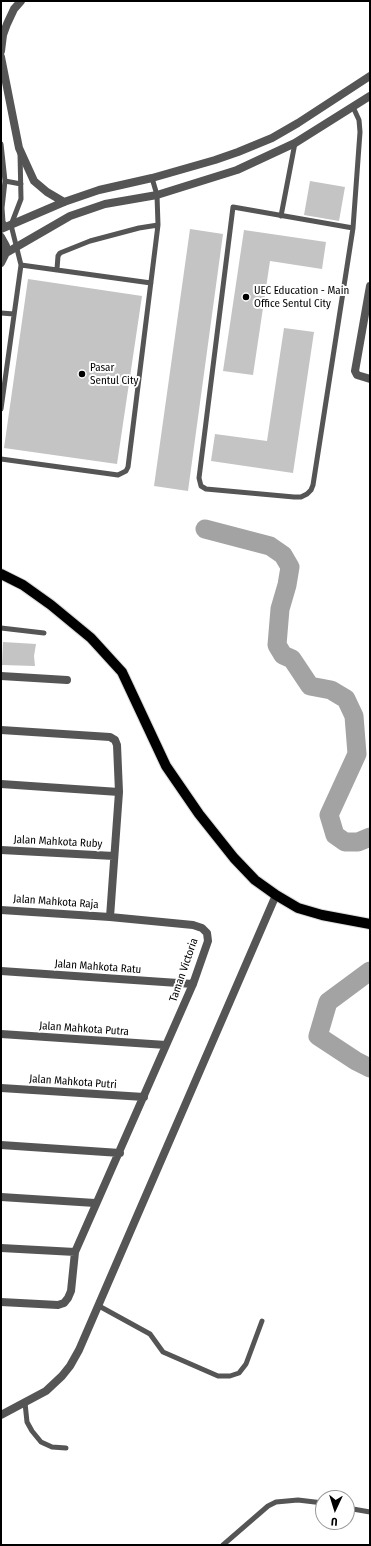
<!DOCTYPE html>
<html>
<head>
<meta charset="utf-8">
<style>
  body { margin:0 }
  #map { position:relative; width:371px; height:1546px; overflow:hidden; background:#fff; font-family:"Fira Sans Condensed",sans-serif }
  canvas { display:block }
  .frame { position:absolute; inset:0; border:2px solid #000; pointer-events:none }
  .north { position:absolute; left:315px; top:1490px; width:40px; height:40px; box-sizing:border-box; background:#fff; border:1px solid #999; border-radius:50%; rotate:184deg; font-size:11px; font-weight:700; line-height:16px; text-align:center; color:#000 }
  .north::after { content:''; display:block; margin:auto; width:14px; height:18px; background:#000; clip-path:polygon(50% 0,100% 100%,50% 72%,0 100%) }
</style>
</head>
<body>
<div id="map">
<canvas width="371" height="1546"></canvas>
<div class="frame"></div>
<div class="north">U</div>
</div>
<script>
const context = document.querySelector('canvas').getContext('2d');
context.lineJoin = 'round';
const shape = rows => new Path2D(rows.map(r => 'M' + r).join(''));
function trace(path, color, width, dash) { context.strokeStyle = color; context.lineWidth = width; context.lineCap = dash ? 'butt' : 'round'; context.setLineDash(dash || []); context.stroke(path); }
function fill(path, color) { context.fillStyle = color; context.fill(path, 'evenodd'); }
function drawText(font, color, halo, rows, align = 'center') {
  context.font = font + ' "Fira Sans Condensed",sans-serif'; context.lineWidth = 4; context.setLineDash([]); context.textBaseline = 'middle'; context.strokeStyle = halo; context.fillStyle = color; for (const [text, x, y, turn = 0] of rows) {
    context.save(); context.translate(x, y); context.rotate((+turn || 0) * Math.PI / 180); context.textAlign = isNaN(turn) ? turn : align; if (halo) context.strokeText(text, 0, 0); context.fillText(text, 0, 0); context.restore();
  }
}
const river = shape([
  [205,529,270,546,283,555,290,567,287,585,280,609,277,645,283,655,292,659,310,686,331,690,346,699,354,716,357,754,329,815,335,835,345,842,358,842,370,837],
  [370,971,328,1002,318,1036,356,1061,370,1068]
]);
const building = shape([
  [310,181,345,187,339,221,304,215],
  [190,229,223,234,188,491,154,486],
  [244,230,326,242,322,269,270,261,253,375,223,371],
  [28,279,142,296,117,464,4,448],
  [284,328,314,332,293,473,211,461,215,434,267,441],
  [3,642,36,644,34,656,35,666,2,665]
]);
const service = shape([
  [1,144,5,181,2,208,3,222,7,227],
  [5,181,21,184],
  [281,216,295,143],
  [353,228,233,207,199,478,201,486,206,489,294,497,301,497,307,494,311,490,313,485,353,228,360,132,359,120,353,107],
  [21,265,151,283],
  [57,269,58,256,60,253,90,241,139,228,158,225],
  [1,313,14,314],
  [1,409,21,265,11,225,21,199,20,153],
  [1,459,118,475,126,471,128,467,158,225,157,195,152,178],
  [1,628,44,633],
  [99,1306,150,1334,163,1352,218,1376,230,1376,239,1373,246,1364,262,1321],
  [25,1403,27,1422,32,1431,41,1442,52,1447,66,1448],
  [347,1508,370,1512],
  [223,1545,268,1506,276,1502,298,1500,323,1503]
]);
const minor = shape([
  [1,51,3,35,7,24,14,9,21,1],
  [1,57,19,148,34,181,47,192,64,202],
  [1,229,64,202,99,190,152,178,215,160,238,152,272,138,298,123,370,76],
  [1,237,6,246,6,253,1,263],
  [6,253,70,216,105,204,157,195,237,170,295,143,370,96],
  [370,286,355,371,357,375,370,379],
  [1,676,67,680],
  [1,730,110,737,115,740,117,745,119,792,110,917,193,925,202,928,207,933,208,941,193,984,75,1252,71,1291,68,1298,64,1303,58,1305,1,1302],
  [1,784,119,792],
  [1,850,114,856],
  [1,910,110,917],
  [1,971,193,984],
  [1,1034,166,1045],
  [1,1088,144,1097],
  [1,1145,120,1153],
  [1,1197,95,1203],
  [1,1248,75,1252]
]);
const tertiary = shape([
  [1,1415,46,1391,62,1376,70,1366,79,1350,276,895]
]);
const primary = shape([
  [1,574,23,585,51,605,91,638,122,672,166,766,199,814,234,858,255,880,276,895,298,908,322,915,370,924]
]);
const markers = [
  [246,297,4,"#000"],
  [82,374,4,"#000"]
];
const poiNames = [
  ["UEC Education - Main",254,291],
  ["Office Sentul City",254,304],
  ["Pasar",90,368],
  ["Sentul City",90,381]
];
const streetNames = [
  ["Jalan Mahkota Ruby",58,842,3],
  ["Jalan Mahkota Raja",56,902,4],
  ["Jalan Mahkota Ratu",98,967,4],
  ["Taman Victoria",184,970,-71],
  ["Jalan Mahkota Putra",84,1029,4],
  ["Jalan Mahkota Putri",73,1082,4]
];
trace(river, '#a3a3a3', 19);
fill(building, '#c4c4c4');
trace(primary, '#dbdbdb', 12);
trace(service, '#555', 5);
trace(minor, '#555', 8);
trace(tertiary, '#555', 8);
trace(primary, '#000', 10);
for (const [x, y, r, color] of markers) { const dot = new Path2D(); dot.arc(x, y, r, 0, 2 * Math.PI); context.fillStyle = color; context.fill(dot); trace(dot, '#fff', 1.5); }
drawText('11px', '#000', '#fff', poiNames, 'left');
drawText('11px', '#000', '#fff', streetNames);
</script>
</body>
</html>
